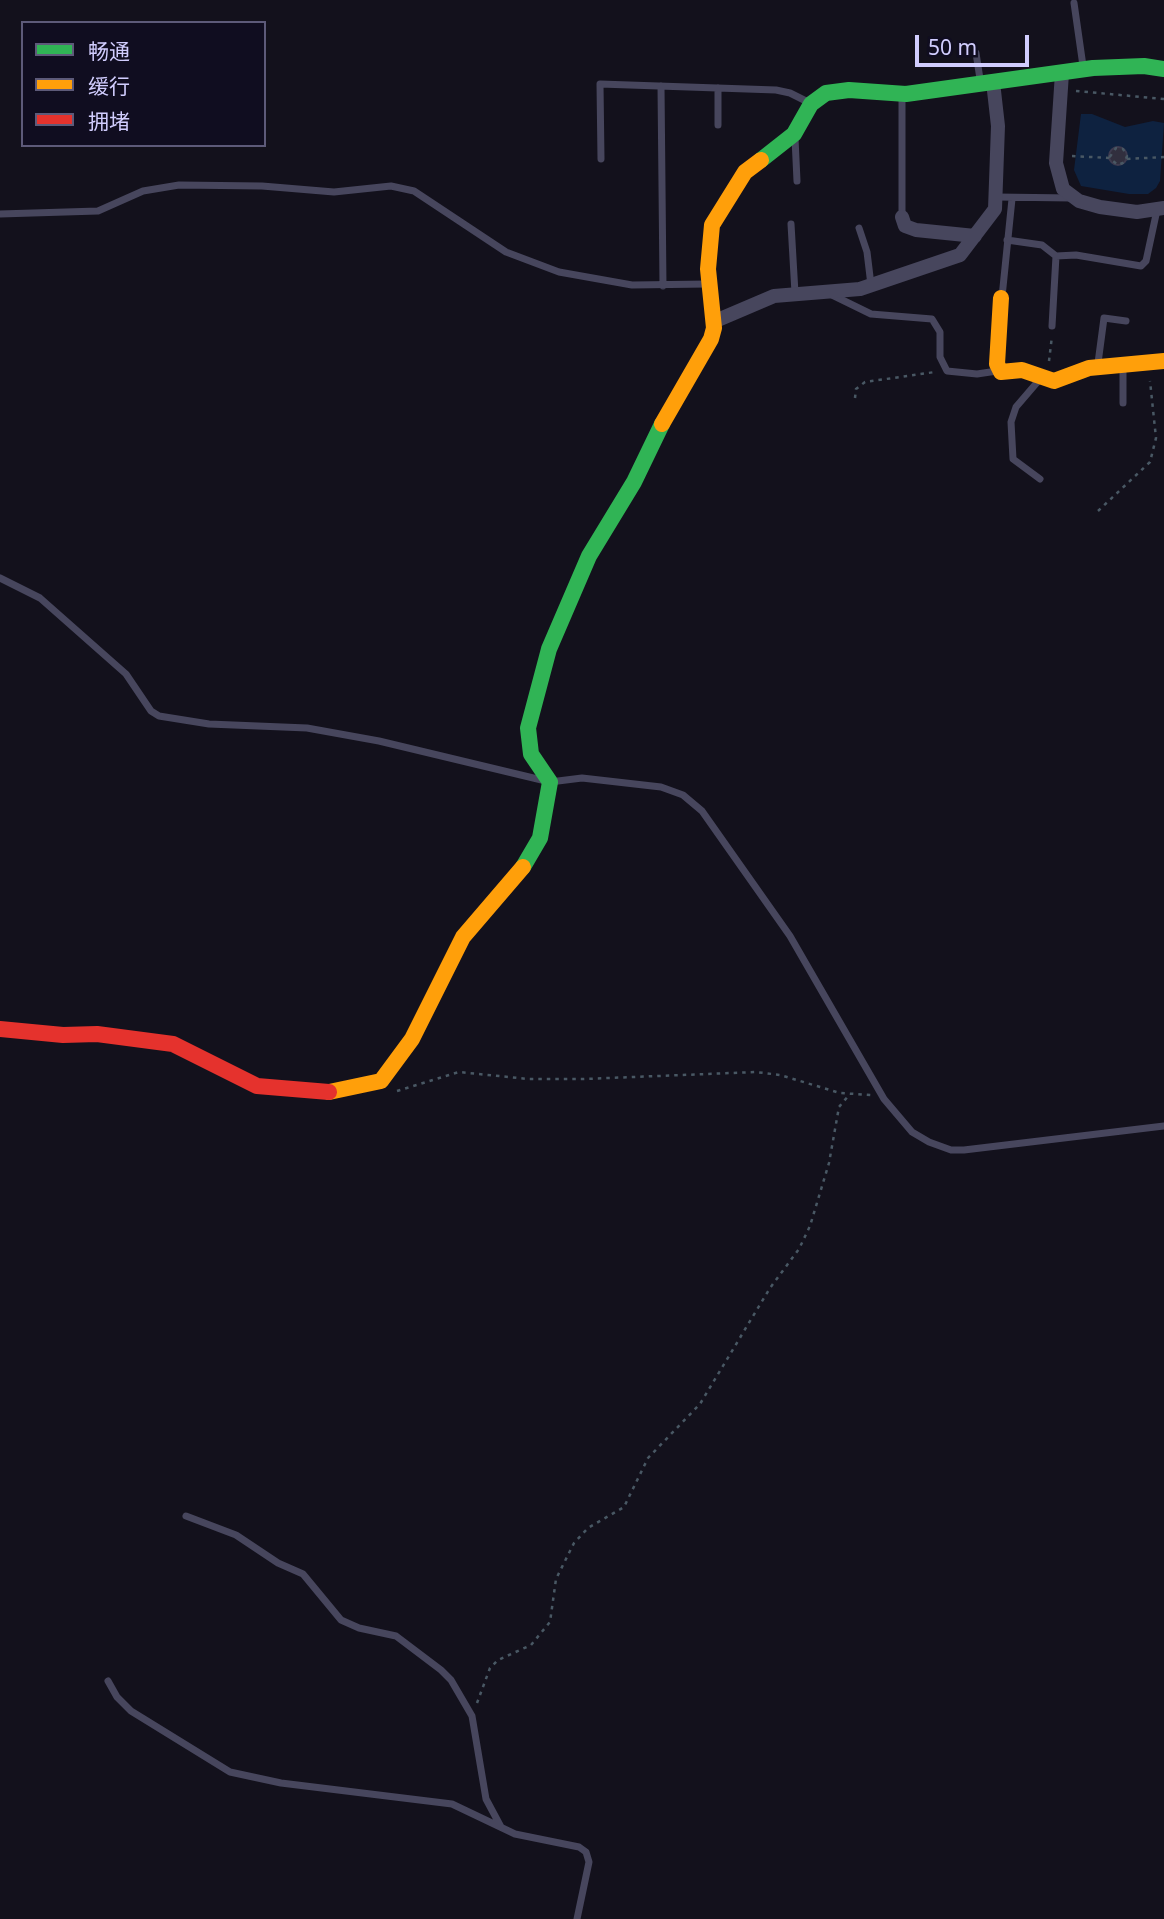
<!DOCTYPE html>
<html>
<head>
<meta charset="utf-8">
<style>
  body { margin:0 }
  #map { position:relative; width:1164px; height:1919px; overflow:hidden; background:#13111c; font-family:"Noto Sans","Noto Sans SC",sans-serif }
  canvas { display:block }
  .legend { position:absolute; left:21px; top:21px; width:245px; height:126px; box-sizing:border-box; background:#100d20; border:2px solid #5d5a79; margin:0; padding:9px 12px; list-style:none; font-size:21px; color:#d1cdfe }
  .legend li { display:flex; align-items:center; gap:14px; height:35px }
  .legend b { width:35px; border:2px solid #5d5a79 }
  .scale { position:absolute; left:915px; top:35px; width:114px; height:32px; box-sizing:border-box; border:4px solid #d1cdfe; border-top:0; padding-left:9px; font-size:21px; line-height:24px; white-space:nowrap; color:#d1cdfe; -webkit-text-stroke:5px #100d20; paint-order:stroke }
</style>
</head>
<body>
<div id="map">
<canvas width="1164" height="1919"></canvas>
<ul class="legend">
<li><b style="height:9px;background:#30b455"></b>畅通</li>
<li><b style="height:9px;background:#ff9f0a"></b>缓行</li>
<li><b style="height:9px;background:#e5322d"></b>拥堵</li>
</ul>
<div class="scale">50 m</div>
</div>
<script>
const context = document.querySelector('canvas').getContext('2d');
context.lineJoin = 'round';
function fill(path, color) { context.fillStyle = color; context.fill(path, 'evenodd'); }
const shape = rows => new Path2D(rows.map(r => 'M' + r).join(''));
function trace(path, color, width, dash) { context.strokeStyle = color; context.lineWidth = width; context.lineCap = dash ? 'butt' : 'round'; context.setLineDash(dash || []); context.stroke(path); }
const water = shape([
  [1081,114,1092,114,1125,127,1153,121,1164,123,1160,181,1156,188,1148,194,1129,194,1081,186,1074,170]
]);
const building = shape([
  '1109 156a9 9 0 1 1 18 0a9 9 0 1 1-18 0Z'
]);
const path = shape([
  [1076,91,1164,99],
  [1072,156,1109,158,1118,165,1125,162,1127,156,1123,149,1116,148,1109,158],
  [1127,159,1164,157],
  [1049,361,1052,336],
  [855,398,856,389,865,382,935,372],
  [1098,511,1150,462,1156,438,1150,381],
  [397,1091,459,1072,528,1079,584,1079,756,1072,780,1075,840,1093,871,1095],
  [477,1703,490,1668,498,1660,531,1645,550,1622,556,1579,574,1543,588,1528,624,1507,648,1458,700,1404,770,1288,799,1249,810,1226,829,1163,839,1107,849,1095]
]);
const lane = shape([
  [1074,3,1083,66],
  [976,53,980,79],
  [661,86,663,286],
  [718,88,718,125],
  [902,95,902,217],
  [795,138,797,181],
  [601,159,600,84,776,90,790,93,808,102],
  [996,197,1072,198],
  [0,214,98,211,143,191,179,185,262,186,334,192,391,186,414,191,506,252,559,272,632,285,708,284],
  [791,224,795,293],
  [859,228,867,252,871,285],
  [1007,240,1042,245,1056,256,1076,255,1141,266,1146,261,1157,210],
  [828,293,871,314,932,319,940,332,940,357,947,371,977,374,997,371],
  [1002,297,1012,199],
  [1052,326,1056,256],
  [1098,363,1104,318,1126,321],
  [1123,403,1123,366],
  [1040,479,1013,459,1011,422,1016,407,1040,379],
  [0,578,40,598,126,674,151,711,159,716,209,724,307,728,379,741,550,782,582,778,661,787,683,795,702,811,790,936,884,1099,912,1132,929,1142,951,1150,964,1150,1164,1126],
  [186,1516,236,1535,278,1563,303,1574,341,1620,359,1628,396,1636,441,1670,451,1680,472,1716,486,1799,501,1827],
  [108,1681,117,1697,131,1711,230,1772,281,1783,452,1804,515,1834,579,1847,586,1852,589,1862,577,1919]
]);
const street = shape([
  [1062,73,1056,163,1063,189,1079,201,1100,207,1137,212,1164,208],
  [902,217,905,226,916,230,975,236],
  [713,322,774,296,860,289,960,255,995,209,998,126,993,82]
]);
const fast = shape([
  [761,160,794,134,811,104,826,93,849,90,906,94,1093,68,1144,66,1164,69],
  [523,867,540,838,550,782,531,754,528,728,549,649,589,556,634,482,662,424]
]);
const slow = shape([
  [1001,298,997,364,1001,372,1022,370,1054,381,1089,368,1164,361],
  [662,424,711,339,714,328,708,269,712,225,745,172,761,160],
  [329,1092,381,1081,412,1039,463,937,523,867]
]);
const jam = shape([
  [0,1029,63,1035,97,1034,173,1044,257,1086,329,1092]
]);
fill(water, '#0e2240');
fill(building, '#312f3e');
trace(building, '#3e3b4f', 2);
trace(path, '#495864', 2.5, [3.5, 5]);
trace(lane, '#47465d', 7);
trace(street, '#47465d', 14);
trace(fast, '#30b455', 16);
trace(slow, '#ff9f0a', 16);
trace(jam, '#e5322d', 16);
</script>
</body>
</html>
